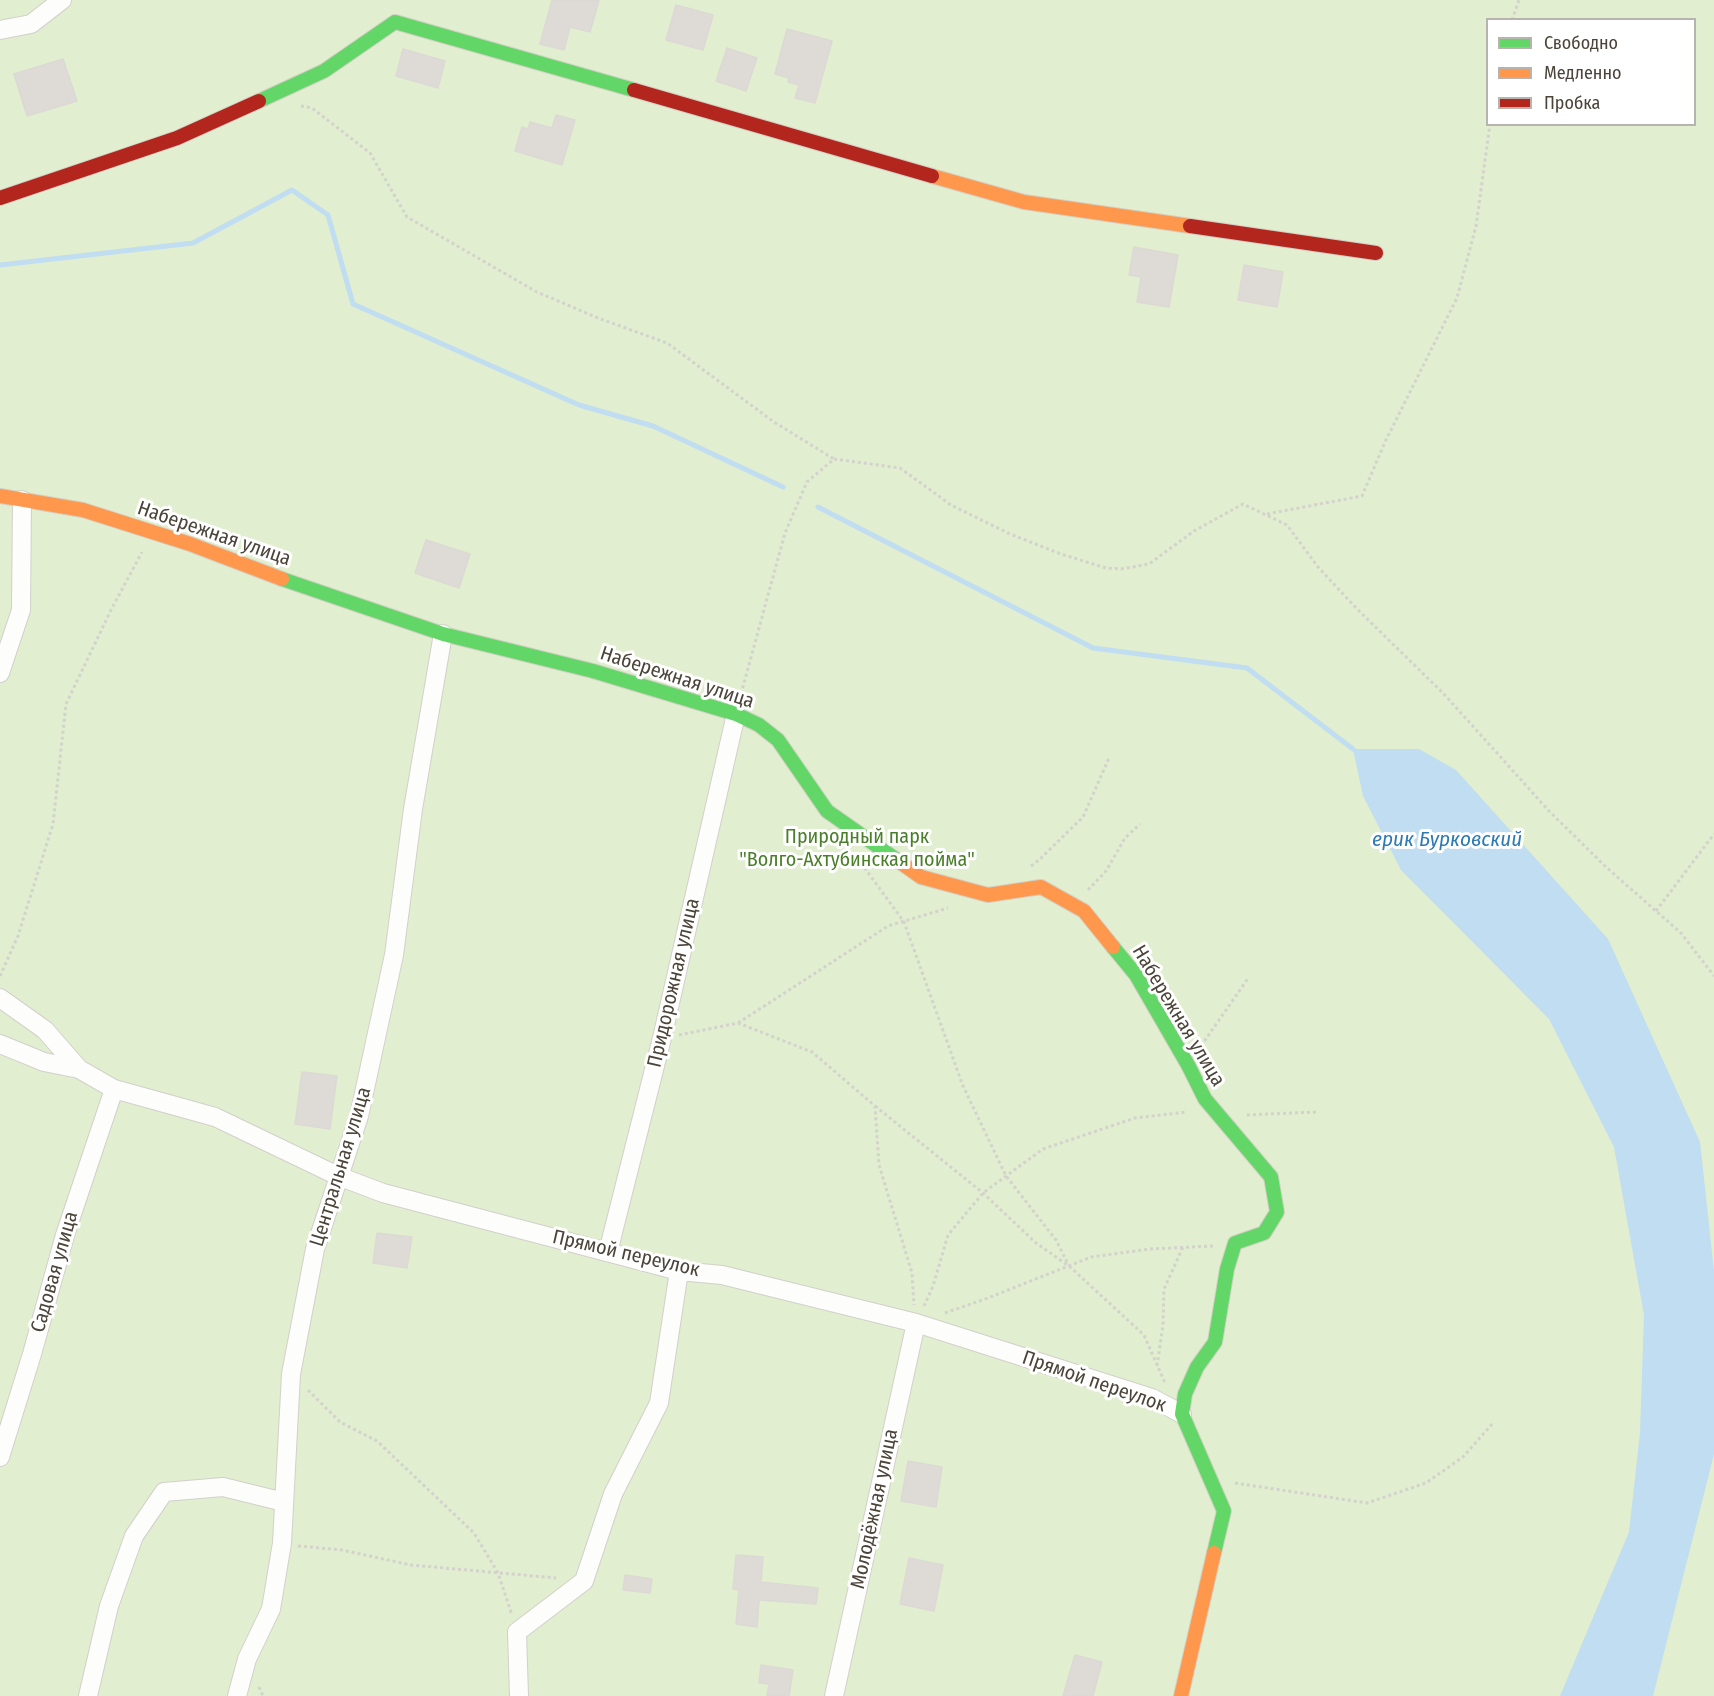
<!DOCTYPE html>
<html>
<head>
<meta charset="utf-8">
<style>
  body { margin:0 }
  #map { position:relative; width:1714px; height:1696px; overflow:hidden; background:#f4f2ee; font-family:"Fira Sans Condensed",sans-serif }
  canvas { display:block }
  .legend { position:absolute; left:1486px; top:18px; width:210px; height:108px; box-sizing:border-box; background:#fff; border:2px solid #b7b4b0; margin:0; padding:8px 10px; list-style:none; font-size:18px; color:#4b4439 }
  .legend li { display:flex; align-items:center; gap:12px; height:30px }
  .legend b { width:30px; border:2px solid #b7b4b0 }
</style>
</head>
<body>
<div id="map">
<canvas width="1714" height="1696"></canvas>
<ul class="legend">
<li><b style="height:8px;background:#63d668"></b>Свободно</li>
<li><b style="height:8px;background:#ff974d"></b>Медленно</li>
<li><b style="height:8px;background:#b3261e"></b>Пробка</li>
</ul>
</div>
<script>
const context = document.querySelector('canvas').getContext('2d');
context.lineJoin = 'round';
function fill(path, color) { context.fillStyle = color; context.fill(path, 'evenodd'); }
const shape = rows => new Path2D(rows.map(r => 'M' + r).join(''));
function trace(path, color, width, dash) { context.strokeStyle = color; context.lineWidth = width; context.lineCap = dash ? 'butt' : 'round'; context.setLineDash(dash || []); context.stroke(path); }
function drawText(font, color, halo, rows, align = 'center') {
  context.font = font + ' "Fira Sans Condensed",sans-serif'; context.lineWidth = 6; context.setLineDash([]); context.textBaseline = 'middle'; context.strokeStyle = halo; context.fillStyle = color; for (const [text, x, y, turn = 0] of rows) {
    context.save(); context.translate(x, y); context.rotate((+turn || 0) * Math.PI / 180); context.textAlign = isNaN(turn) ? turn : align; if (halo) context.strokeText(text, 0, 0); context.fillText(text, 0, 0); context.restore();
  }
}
const green = shape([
  [0,0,1714,0,1714,1696,0,1696],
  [1488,20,1694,20,1694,124,1488,124]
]);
const water = shape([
  [1353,749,1419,749,1456,770,1608,939,1700,1142,1714,1271,1714,1454,1653,1696,1560,1696,1629,1532,1640,1433,1644,1315,1614,1147,1549,1019,1401,870,1363,796]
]);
const stream = shape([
  [0,265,193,243,292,190,328,215,353,304,579,405,653,426,783,487],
  [818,507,1093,648,1247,668,1353,749]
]);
const building = shape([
  [552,0,599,0,590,32,570,27,564,50,540,44,552,0],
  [676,5,713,15,703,50,666,40,676,5],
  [787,29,832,41,815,103,795,98,799,85,788,82,789,78,775,74,787,29],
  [727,48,757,58,746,91,716,81,727,48],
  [403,49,445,61,438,88,396,76,403,49],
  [63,59,77,101,27,116,14,74,63,59],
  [556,115,575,120,562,165,515,151,522,127,528,129,530,122,552,128,556,115],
  [1134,247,1178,255,1169,307,1137,302,1141,277,1129,275,1134,247],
  [1244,265,1283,272,1277,307,1238,300,1244,265],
  [426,540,470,554,459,588,415,573,426,540],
  [302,1072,337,1076,330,1129,295,1124,302,1072],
  [377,1233,412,1237,407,1268,373,1263,377,1233],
  [908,1461,942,1467,936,1507,901,1501,908,1461],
  [736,1555,763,1557,761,1582,818,1588,816,1604,759,1600,757,1627,736,1624,739,1590,733,1589,736,1555],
  [909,1558,943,1565,934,1611,900,1604,909,1558],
  [625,1575,652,1579,650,1593,623,1590,625,1575],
  [1075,1655,1102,1662,1093,1696,1063,1696,1075,1655],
  [761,1665,793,1670,789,1696,767,1696,769,1684,759,1683,761,1665]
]);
const path = shape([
  [1512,20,1519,0],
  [301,106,312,108,370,153,407,217,537,292,598,318,667,343,774,422,834,459],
  [1267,514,1362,496,1385,442,1457,298,1476,226,1490,124],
  [741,694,785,533,807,482,834,459,900,468,951,505,1010,534,1061,554,1106,568,1121,569,1149,564,1194,531,1243,504,1287,525,1318,567,1357,609,1443,693,1549,811,1606,867,1681,933,1714,976],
  [861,863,904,922,963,1086,1006,1176,1056,1240,1068,1264],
  [1031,866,1040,859,1083,817,1109,758],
  [1088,890,1106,871,1125,838,1140,824],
  [1656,911,1714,834],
  [0,976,18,936,53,824,66,704,111,610,142,552],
  [738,1023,888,926,948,908],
  [679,1035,738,1023,812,1052,875,1106,879,1165,912,1273,914,1305],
  [1201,1046,1249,977],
  [875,1106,983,1193,1036,1243,1069,1266,1144,1335,1165,1383],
  [1247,1115,1317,1112],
  [924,1306,933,1286,948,1235,983,1193,1006,1176,1043,1149,1135,1118,1187,1112],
  [945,1313,988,1298,1091,1257,1150,1249,1213,1246],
  [1157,1366,1163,1325,1164,1289,1183,1247],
  [308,1390,340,1422,377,1441,474,1533,498,1573,512,1615],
  [1235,1483,1367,1503,1426,1483,1463,1457,1493,1423],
  [298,1546,342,1550,411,1565,556,1578],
  [259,1687,263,1696]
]);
const street = shape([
  [0,30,31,24,62,0],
  [0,673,21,610,22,500],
  [0,998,45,1030,79,1069,114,1089,215,1117,338,1176,383,1193,679,1271,722,1275,916,1323,1152,1398,1182,1414],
  [0,1044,44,1062,79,1069],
  [608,1252,662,1038,736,714],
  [0,1457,32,1354,65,1235,114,1089],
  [88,1696,109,1606,134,1536,164,1492,223,1487,284,1502],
  [237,1696,247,1659,271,1609,282,1543,291,1374,315,1249,359,1116,394,955,413,809,443,634],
  [519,1696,517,1632,584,1581,613,1494,659,1403,679,1271],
  [834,1696,916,1323]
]);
const fast = shape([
  [259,101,324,71,395,22,634,90],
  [282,579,443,634,593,671,736,714,759,725,778,740,827,811,897,860],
  [1113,947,1136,975,1188,1065,1205,1099,1271,1177,1277,1212,1264,1233,1235,1243,1227,1269,1215,1342,1197,1367,1185,1394,1182,1414,1224,1511,1214,1553]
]);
const slow = shape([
  [932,176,1024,202,1190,226],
  [0,496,83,510,190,544,282,579],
  [897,860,921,877,988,895,1041,887,1084,911,1113,947],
  [1181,1696,1214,1553]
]);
const jam = shape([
  [634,90,932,176],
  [0,198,177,138,259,101],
  [1190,226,1376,253]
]);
const streetNames = [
  ["Набережная улица",214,534,19],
  ["Набережная улица",677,678,18],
  ["Придорожная улица",674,983,-77],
  ["Набережная улица",1178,1016,59],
  ["Центральная улица",341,1167,-73],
  ["Прямой переулок",626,1254,13],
  ["Садовая улица",55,1272,-74],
  ["Прямой переулок",1094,1382,19],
  ["Молодёжная улица",875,1509,-78]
];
const parkNames = [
  ["Природный парк",857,837],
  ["\"Волго-Ахтубинская пойма\"",857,860]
];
const waterNames = [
  ["ерик Бурковский",1447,840]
];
fill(green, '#e1eecf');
fill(water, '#c0ddf1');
trace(stream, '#c0ddf1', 5);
fill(building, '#dedbd6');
trace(building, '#dcd9d4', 1.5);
trace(street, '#d2d0cb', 20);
trace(fast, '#d3cfc5', 16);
trace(slow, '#d3cfc5', 16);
trace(jam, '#d3cfc5', 16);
trace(path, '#d3d2cc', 3, [3, 3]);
trace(street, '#fdfdfc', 18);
trace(fast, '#63d668', 14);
trace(slow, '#ff974d', 14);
trace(jam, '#b3261e', 14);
drawText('20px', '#4b4439', '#fff', streetNames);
drawText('20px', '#4a7f2a', '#fff', parkNames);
drawText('italic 21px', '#2e7ab2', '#fff', waterNames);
</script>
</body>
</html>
